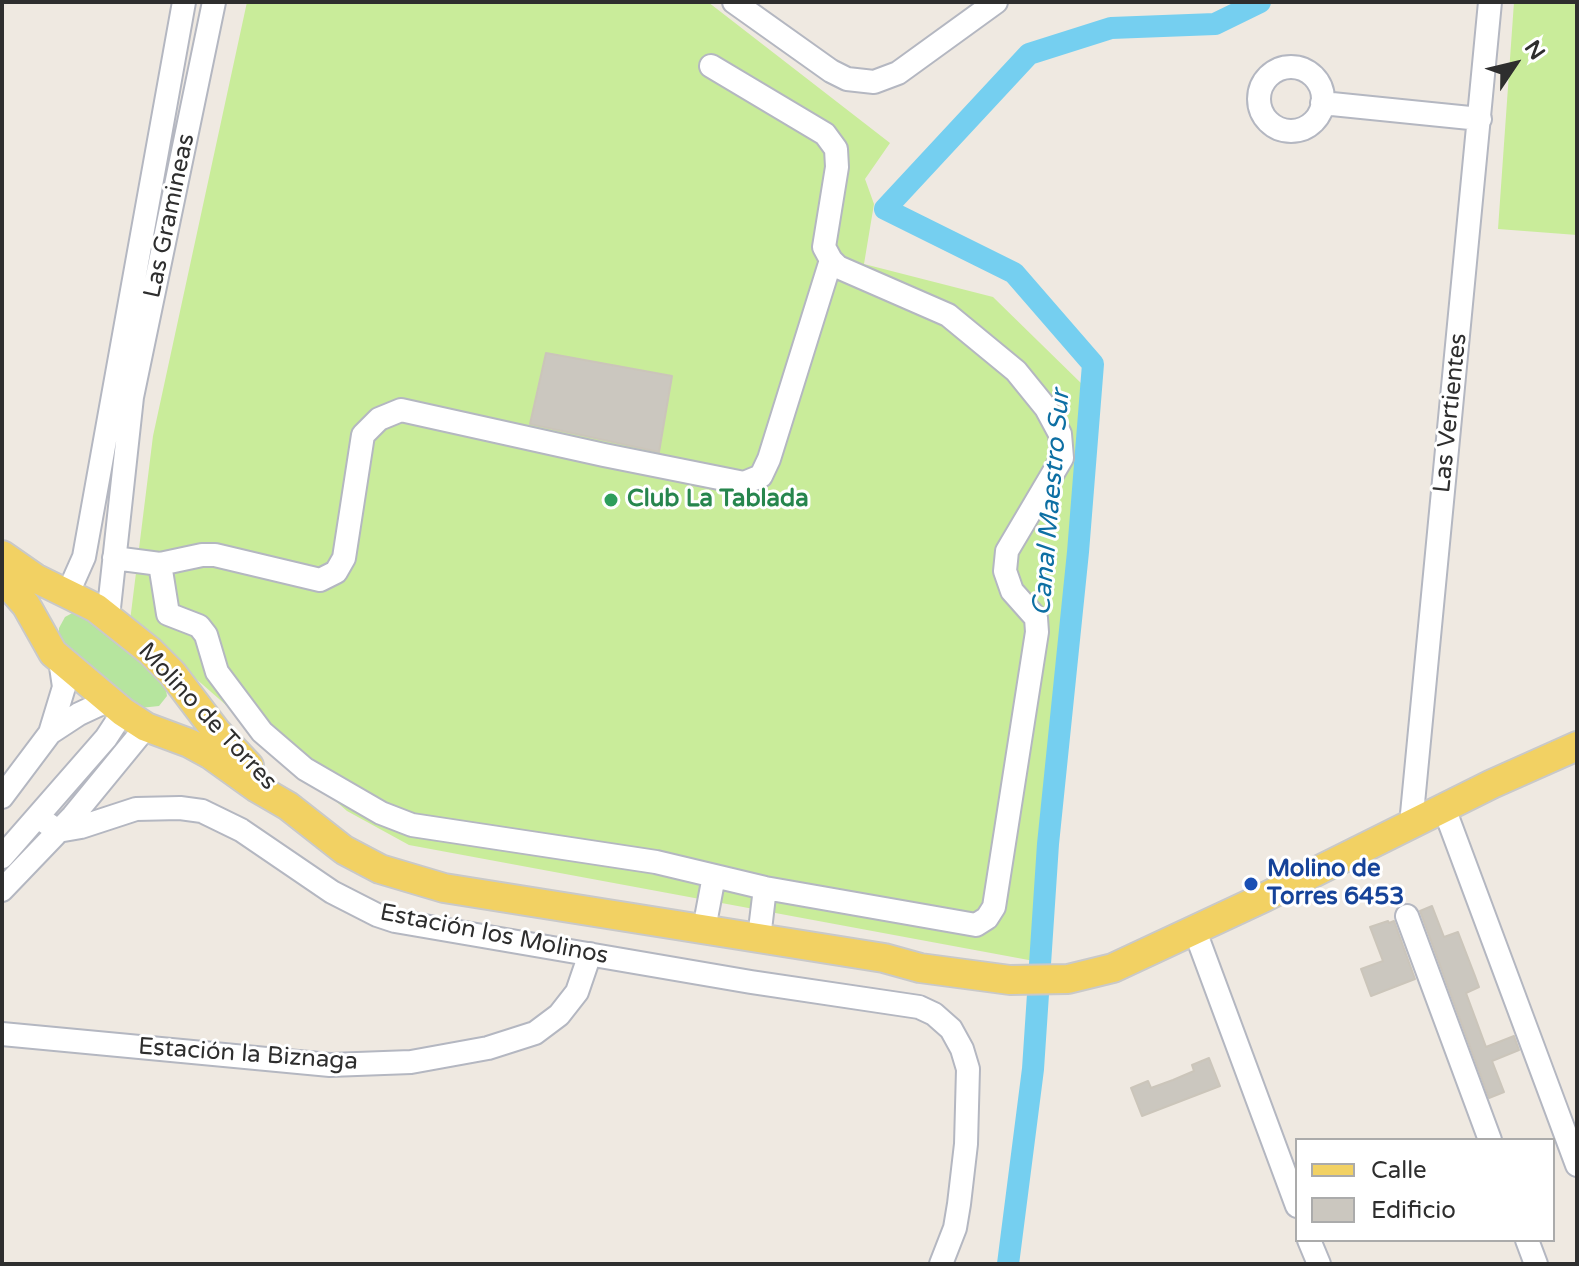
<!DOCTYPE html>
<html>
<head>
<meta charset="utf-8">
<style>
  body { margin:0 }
  #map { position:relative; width:1579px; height:1266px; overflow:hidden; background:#efe9e1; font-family:"Varela Round",sans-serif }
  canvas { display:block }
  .frame { position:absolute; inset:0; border:4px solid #2e2e2e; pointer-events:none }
  .legend { position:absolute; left:1295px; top:1138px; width:260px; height:104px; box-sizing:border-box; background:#fff; border:2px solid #ababab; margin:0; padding:10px 14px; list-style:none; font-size:24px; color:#2e2e2e }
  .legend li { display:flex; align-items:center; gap:16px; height:40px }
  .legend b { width:40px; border:2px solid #ababab }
  .north { position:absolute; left:1475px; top:24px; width:80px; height:80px; -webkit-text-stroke:6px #fff; paint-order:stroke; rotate:55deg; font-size:22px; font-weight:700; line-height:32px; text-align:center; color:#2e2e2e }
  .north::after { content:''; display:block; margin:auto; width:28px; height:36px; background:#2e2e2e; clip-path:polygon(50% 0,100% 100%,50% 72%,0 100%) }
</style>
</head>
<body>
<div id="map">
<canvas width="1579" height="1266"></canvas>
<div class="frame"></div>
<ul class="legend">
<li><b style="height:10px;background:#f2d163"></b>Calle</li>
<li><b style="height:22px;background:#cbc7bf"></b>Edificio</li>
</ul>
<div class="north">N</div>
</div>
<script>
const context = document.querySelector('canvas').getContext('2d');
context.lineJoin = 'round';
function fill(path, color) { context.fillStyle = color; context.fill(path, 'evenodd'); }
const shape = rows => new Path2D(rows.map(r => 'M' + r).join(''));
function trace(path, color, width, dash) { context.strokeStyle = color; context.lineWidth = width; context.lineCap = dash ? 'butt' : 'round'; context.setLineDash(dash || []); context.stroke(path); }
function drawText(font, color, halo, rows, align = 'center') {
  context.font = font + ' "Varela Round",sans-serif'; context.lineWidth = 6; context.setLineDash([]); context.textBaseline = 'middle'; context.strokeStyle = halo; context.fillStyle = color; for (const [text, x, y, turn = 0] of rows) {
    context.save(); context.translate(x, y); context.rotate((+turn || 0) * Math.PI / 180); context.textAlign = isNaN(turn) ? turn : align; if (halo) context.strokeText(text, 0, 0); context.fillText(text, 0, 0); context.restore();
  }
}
const green = shape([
  [76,611,83,612,164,677,167,696,159,706,140,708,65,646,59,635,59,628,65,617]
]);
const pitch = shape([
  [247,2,708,2,890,143,865,179,874,204,864,264,993,297,1084,386,1065,652,1034,961,409,845,347,811,130,621,153,436],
  [1514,2,1577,2,1577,235,1498,229]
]);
const canal = shape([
  [1008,1264,1033,1069,1048,844,1078,552,1093,364,1014,273,885,209,1029,54,1111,28,1215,24,1260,2]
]);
const building = shape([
  [546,353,672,376,659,452,530,424,546,353],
  [1432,906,1444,937,1458,932,1475,976,1479,987,1466,993,1486,1047,1514,1036,1519,1050,1492,1061,1504,1092,1489,1098,1420,911,1432,906],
  [1388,921,1389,923,1394,921,1415,979,1371,996,1361,969,1383,961,1370,927,1388,921],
  [1209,1058,1220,1086,1142,1116,1131,1088,1148,1081,1151,1088,1173,1080,1194,1071,1192,1065,1209,1058]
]);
const minor = shape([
  [734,2,831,71,847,79,874,82,898,73,996,2],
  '1259 99a32 32 0 1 1 64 0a32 32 0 1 1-64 0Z',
  [1322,103,1480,119],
  [114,558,160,564,202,555,215,555,320,580,336,572,344,558,363,435,379,419,401,410,604,455,744,483,761,476,769,459,831,260],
  [160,564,168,614,199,626,206,635,217,672,262,732,305,769,381,813,412,825,656,862,765,888,976,925,987,918,994,907,1037,632,1036,618,1012,591,1005,571,1007,551,1062,458,1060,434,1046,408,1016,371,948,315,838,267,831,260,824,247,837,167,836,149,825,134,711,66],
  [68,593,84,557,184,2],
  [108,617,132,397,214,2],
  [50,733,64,687,60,660],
  [2,797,50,733,79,714,109,700],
  [1444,808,1577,1165],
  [38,817,58,831,81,827,136,809,180,808,202,811,241,830,332,892,377,915,395,921,751,982,919,1007,934,1014,951,1029,962,1049,968,1069,966,1144,959,1204,955,1228,941,1264],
  [1411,824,1490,2],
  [2,857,106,738,123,712],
  [2,890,73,816,146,727],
  [1407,916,1490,1140],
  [704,929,714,876],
  [1195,931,1297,1206],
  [759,938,765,888],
  [2,1034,330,1065,411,1062,488,1048,535,1033,559,1015,577,992,590,954],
  [1309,1240,1319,1264],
  [1527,1240,1536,1264]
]);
const major = shape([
  [2,555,35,578,96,608,150,651,172,673,216,731,249,766],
  [2,578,26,605,53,653,123,712,146,727,189,743,211,755,257,788,288,806,344,850,380,869,444,888,884,958,920,968,1010,980,1068,979,1113,968,1265,897,1492,784,1577,746]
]);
const markers = [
  [611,500,8,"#2e9e5b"],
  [1251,884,8,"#1a4fb4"]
];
const streetNames = [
  ["Las Gramineas",170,216,-78],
  ["Las Vertientes",1451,413,-84],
  ["Molino de Torres",207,717,47],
  ["Estación los Molinos",494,935,11],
  ["Estación la Biznaga",248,1055,4]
];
const leisureNames = [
  ["Club La Tablada",627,500]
];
const transitNames = [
  ["Molino de",1267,870],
  ["Torres 6453",1267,898]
];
const waterNames = [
  ["Canal Maestro Sur",1052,503,-85]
];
fill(green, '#b6e59e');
fill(pitch, '#c9ec9a');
trace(canal, '#75cff0', 22);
fill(building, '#cbc7bf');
trace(building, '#cbc5ba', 2);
trace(minor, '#b4b7c1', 26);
trace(major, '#c9c9c9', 32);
trace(minor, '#fff', 22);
trace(major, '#f2d163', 28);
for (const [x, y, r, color] of markers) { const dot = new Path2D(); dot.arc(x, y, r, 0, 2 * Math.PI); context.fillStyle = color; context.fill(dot); trace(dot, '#fff', 3); }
drawText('24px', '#2e2e2e', '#fff', streetNames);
drawText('bold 24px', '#27864d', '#fff', leisureNames, 'left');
drawText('bold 24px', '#164399', '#fff', transitNames, 'left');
drawText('italic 26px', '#0d6fa3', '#fff', waterNames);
</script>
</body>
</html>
